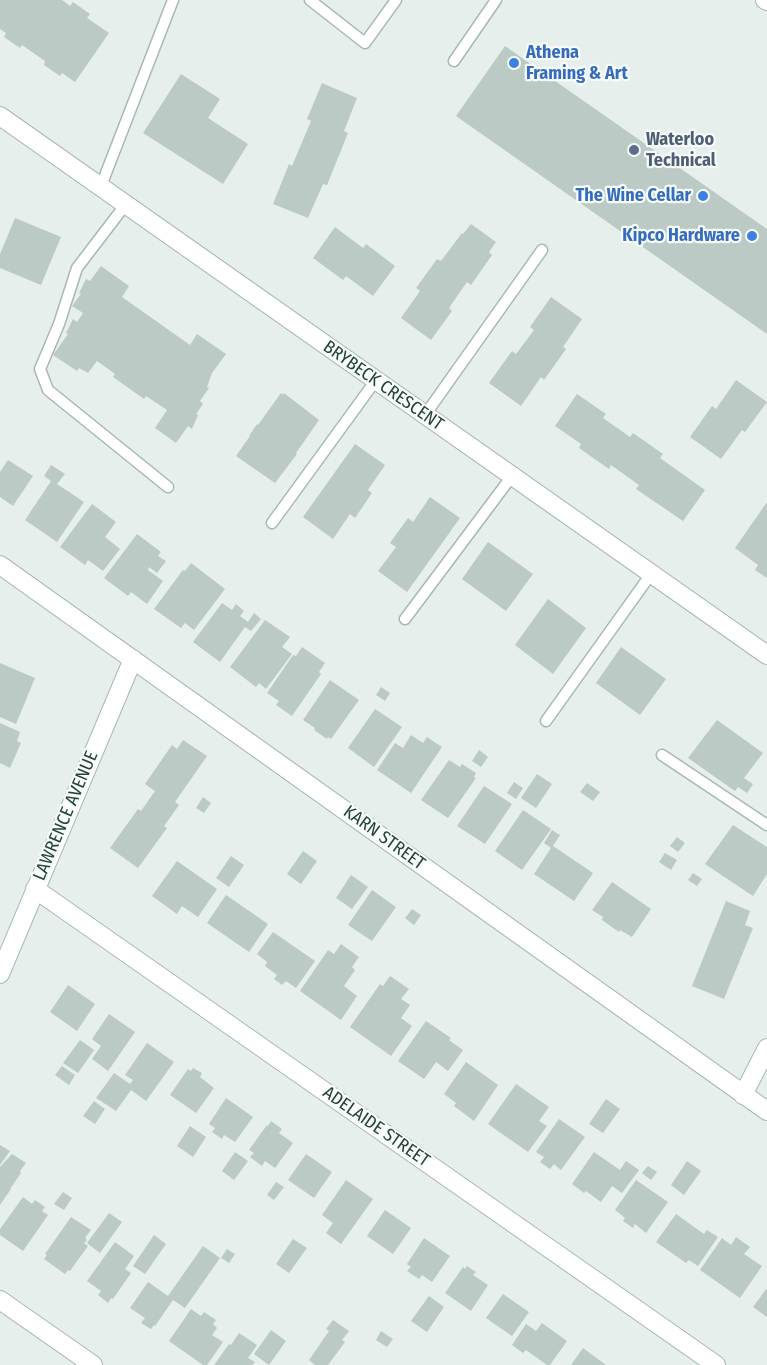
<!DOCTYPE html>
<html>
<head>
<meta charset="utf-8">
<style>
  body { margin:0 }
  canvas { display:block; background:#e6efeb }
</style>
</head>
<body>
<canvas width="767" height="1365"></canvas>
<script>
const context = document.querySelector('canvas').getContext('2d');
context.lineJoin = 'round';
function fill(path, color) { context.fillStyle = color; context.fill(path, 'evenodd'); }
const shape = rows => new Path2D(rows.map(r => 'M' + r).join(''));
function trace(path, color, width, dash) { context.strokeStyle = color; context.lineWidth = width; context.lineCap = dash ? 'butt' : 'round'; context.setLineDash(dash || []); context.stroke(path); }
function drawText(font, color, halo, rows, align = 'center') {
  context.font = font + ' "Fira Sans Condensed",sans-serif'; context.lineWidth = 4.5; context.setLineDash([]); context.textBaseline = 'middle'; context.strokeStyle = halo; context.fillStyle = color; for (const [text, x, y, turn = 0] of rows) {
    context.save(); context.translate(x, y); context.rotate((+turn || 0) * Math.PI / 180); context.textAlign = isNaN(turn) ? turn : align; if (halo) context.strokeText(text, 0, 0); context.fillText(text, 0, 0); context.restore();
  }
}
const building = shape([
  [0,0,62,0,70,6,73,2,90,14,87,18,109,33,75,82,62,73,60,76,44,65,45,61,22,45,20,48,4,37,6,33,0,29],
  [505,46,767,229,767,334,456,116],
  [181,74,220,99,208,118,248,144,223,184,143,133],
  [322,83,357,98,344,131,348,133,327,185,323,184,308,218,273,204,289,164,292,166,311,121,307,119],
  [15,218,61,237,41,285,0,268,0,254],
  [471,224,496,242,489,252,492,255,471,285,467,282,449,308,452,311,431,340,401,318,420,291,416,288,437,259,441,261,462,233,463,234],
  [335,227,363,248,366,244,395,266,373,296,346,276,343,280,313,258],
  [101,266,129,286,122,297,190,345,197,334,226,354,212,373,207,387,209,388,200,401,203,404,196,414,198,415,192,429,188,426,176,443,155,428,167,410,146,396,144,399,113,377,115,374,97,361,88,373,79,368,77,371,53,355,68,334,66,333,73,319,77,322,83,313,72,306,81,294,79,293,86,279,90,281],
  [551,297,582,319,563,347,566,349,544,380,541,377,521,406,489,383,512,351,516,354,534,330,530,327],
  [736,380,767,402,745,432,742,430,721,459,690,437,712,406,716,409],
  [281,393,283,395,284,393,319,420,296,453,297,454,275,483,236,456,250,436,249,436,257,424,258,425],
  [577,394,606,414,603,418,630,437,633,433,663,454,660,458,705,490,683,521,636,489,639,485,611,465,609,469,579,448,581,444,555,426],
  [355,444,385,465,368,490,372,493,355,518,350,514,333,539,303,517],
  [8,460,33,476,13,506,0,497,0,472],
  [51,465,65,474,57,484,84,502,57,542,25,520,51,481,44,476],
  [430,497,460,518,407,592,378,571,396,547,390,543,408,518,413,522],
  [767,502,767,578,755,570,758,565,735,548],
  [92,504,116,522,105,537,120,549,103,571,88,560,85,565,60,547],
  [137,534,161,552,158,556,166,561,157,573,149,567,148,570,163,581,147,604,131,592,128,596,104,578],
  [488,542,533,574,506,611,462,579],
  [191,563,225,589,194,630,185,623,181,628,154,609,183,570,185,571],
  [548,599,586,628,553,674,515,645],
  [222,603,232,610,236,604,244,611,240,616,248,622,254,613,261,619,251,631,245,627,220,662,193,642],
  [265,620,290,637,282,647,292,654,266,689,259,683,256,687,230,667],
  [302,647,325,663,319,672,321,674,292,716,276,705,279,701,267,693,293,655,296,656],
  [621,647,666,679,640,715,596,683],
  [0,663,35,678,16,724,0,717],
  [330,680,359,700,331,739,328,737,327,739,314,730,315,728,303,720],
  [381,687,390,693,385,701,376,695],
  [375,709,402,727,374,767,348,748],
  [717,720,763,753,744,778,753,784,747,793,738,787,735,791,688,758],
  [0,723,20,732,17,741,21,743,10,768,0,763],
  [411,735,423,743,427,737,442,747,411,793,377,770,395,743,403,748],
  [183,740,207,756,175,802,179,805,164,826,167,828,138,868,110,848,138,809,141,811,155,791,145,784,172,745,177,749],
  [479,750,488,757,481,767,472,761],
  [449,760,460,767,462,764,476,773,474,777,476,778,448,818,421,800],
  [537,774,552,784,536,808,521,798],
  [514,782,523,788,516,799,507,793],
  [587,783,600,792,593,801,580,792],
  [484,786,512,804,485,844,457,826],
  [203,797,211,803,204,813,196,808],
  [523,810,551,829,522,870,495,851],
  [733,825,767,847,767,874,753,896,705,864],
  [552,830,560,835,553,846,593,873,574,901,534,874,551,848,544,843],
  [677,837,685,843,678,852,670,846],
  [303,851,317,861,301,884,287,874],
  [665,853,677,860,671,870,659,862],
  [231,856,244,865,229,887,216,878],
  [177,861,217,889,198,917,182,906,177,914,152,896],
  [693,873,702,879,697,886,688,880],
  [351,875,368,887,352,909,336,898],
  [612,882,651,909,632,937,620,930,619,932,602,920,603,917,592,910],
  [372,890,396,907,372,941,348,925],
  [226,895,268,924,249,952,207,923],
  [726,901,750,911,745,925,753,928,724,999,692,986],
  [412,909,421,915,414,925,405,918],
  [273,932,315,961,296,988,286,981,282,985,274,979,277,975,265,966,267,962,257,954],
  [341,944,359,957,352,967,355,970,344,986,357,996,341,1020,300,991,328,950,334,954],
  [390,976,409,989,401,999,410,1005,401,1018,412,1026,391,1056,350,1027,380,984,383,986],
  [68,985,95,1004,77,1031,50,1012],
  [109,1014,135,1032,108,1071,92,1059,101,1046,92,1039],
  [426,1021,451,1038,449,1040,463,1050,448,1071,436,1062,424,1079,398,1061],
  [80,1040,94,1050,78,1073,63,1063],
  [147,1043,174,1062,146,1101,131,1090,116,1111,96,1098,114,1073,130,1084,133,1080,125,1075],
  [466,1062,498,1085,474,1121,454,1106,456,1103,444,1094],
  [62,1066,75,1075,69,1085,55,1075],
  [193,1068,202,1073,200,1077,214,1088,196,1113,170,1095,188,1069,191,1071],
  [516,1084,549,1107,539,1121,547,1126,528,1152,488,1124],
  [226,1098,253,1117,235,1142,224,1135,222,1139,212,1132,215,1128,209,1124],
  [606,1099,620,1109,603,1133,589,1124],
  [94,1101,105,1109,95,1124,83,1116],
  [559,1119,585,1137,561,1170,554,1164,550,1169,540,1162,544,1157,536,1152],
  [271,1121,282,1129,279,1133,293,1143,275,1168,265,1161,262,1166,250,1157,254,1153,249,1150,267,1125,268,1126],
  [190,1126,206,1137,193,1157,177,1146],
  [0,1145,10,1151,0,1165],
  [235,1152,248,1161,234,1180,222,1171],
  [594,1152,620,1170,626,1161,639,1170,622,1193,612,1186,601,1202,586,1191,584,1193,572,1184],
  [12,1154,26,1163,20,1171,21,1173,10,1189,11,1189,0,1205,0,1167],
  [306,1154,332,1172,314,1198,288,1180],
  [687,1161,701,1171,684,1195,671,1185],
  [648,1166,657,1172,651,1180,642,1173],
  [346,1180,373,1199,341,1244,326,1233,333,1223,322,1215],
  [636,1180,668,1202,646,1233,635,1224,633,1228,623,1221,625,1218,615,1210],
  [276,1182,284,1187,274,1200,267,1195],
  [63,1192,72,1198,64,1210,54,1204],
  [23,1197,32,1204,35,1200,45,1207,42,1211,48,1215,23,1251,0,1235,0,1229],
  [385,1210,411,1228,393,1254,367,1236],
  [109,1213,122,1222,100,1253,87,1243],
  [676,1214,704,1234,707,1230,718,1237,698,1266,689,1260,686,1263,656,1242],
  [71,1217,91,1230,85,1238,87,1240,84,1243,88,1246,70,1271,68,1270,65,1274,44,1259,47,1255,45,1254],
  [154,1235,166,1244,145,1274,133,1266],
  [736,1237,750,1247,744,1254,762,1266,740,1298,700,1270,722,1238,731,1245],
  [424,1238,450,1256,432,1282,422,1275,419,1279,407,1271,411,1267,407,1264],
  [293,1239,307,1248,289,1273,276,1264],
  [115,1242,134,1256,125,1269,131,1273,113,1299,111,1298,108,1303,98,1295,101,1291,87,1281],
  [203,1246,220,1258,185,1308,173,1300,155,1326,154,1325,151,1329,141,1323,145,1318,130,1308,148,1282,168,1296],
  [227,1249,235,1254,229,1263,221,1258],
  [467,1266,476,1272,473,1275,488,1285,471,1311,445,1293,463,1267,465,1269],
  [767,1288,767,1317,753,1307],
  [503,1294,529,1312,512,1336,486,1318],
  [429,1296,444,1307,427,1332,411,1321],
  [191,1309,201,1316,204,1312,216,1320,213,1324,217,1328,212,1335,223,1342,207,1365,203,1365,169,1341],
  [333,1320,349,1331,342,1340,345,1342,328,1365,315,1365,309,1360,329,1331,326,1329],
  [542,1323,567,1341,550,1365,547,1365,526,1350,523,1353,512,1345,526,1324,536,1331],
  [271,1330,286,1341,269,1365,254,1354],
  [381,1331,393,1339,387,1347,376,1340],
  [239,1333,257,1345,248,1358,255,1362,252,1365,214,1365,229,1344,231,1345],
  [583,1348,606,1365,571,1365]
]);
const service = shape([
  [310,0,365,43,396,0],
  [454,61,496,0],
  [101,186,173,0],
  [126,204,77,268,59,324,40,369,48,390,168,487],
  [425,415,542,250],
  [272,523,376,380],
  [405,619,512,476],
  [546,721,651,574],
  [662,755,767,825]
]);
const minor = shape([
  [765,0,767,1],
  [0,116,767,655],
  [0,565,767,1111],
  [35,889,716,1365],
  [0,974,133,659],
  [743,1095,767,1048],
  [0,1300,93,1365]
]);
const markers = [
  [514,63,6,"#3f7fe0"],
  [634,150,6,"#5c6f8a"],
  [703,196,6,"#3f7fe0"],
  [752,236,6,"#3f7fe0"]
];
const shopNames = [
  ["Athena",526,53,"left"],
  ["Framing & Art",526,74,"left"],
  ["The Wine Cellar",691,196],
  ["Kipco Hardware",740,236]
];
const serviceNames = [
  ["Waterloo",646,140],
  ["Technical",646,161]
];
const streetNames = [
  ["BRYBECK CRESCENT",383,386,35],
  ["LAWRENCE AVENUE",66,816,-67],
  ["KARN STREET",384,838,36],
  ["ADELAIDE STREET",376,1127,35]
];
fill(building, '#bbcac4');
trace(service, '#a8b8b2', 13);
trace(minor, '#a8b8b2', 20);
trace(service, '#fff', 10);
trace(minor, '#fff', 18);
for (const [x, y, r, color] of markers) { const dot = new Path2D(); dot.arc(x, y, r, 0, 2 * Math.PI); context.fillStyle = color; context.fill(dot); trace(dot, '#f7fbf9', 2); }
drawText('bold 18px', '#366cbe', '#f7fbf9', shopNames, 'right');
drawText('bold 18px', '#4e5e75', '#f7fbf9', serviceNames, 'left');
drawText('18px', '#24423a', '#f7fbf9', streetNames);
</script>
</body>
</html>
